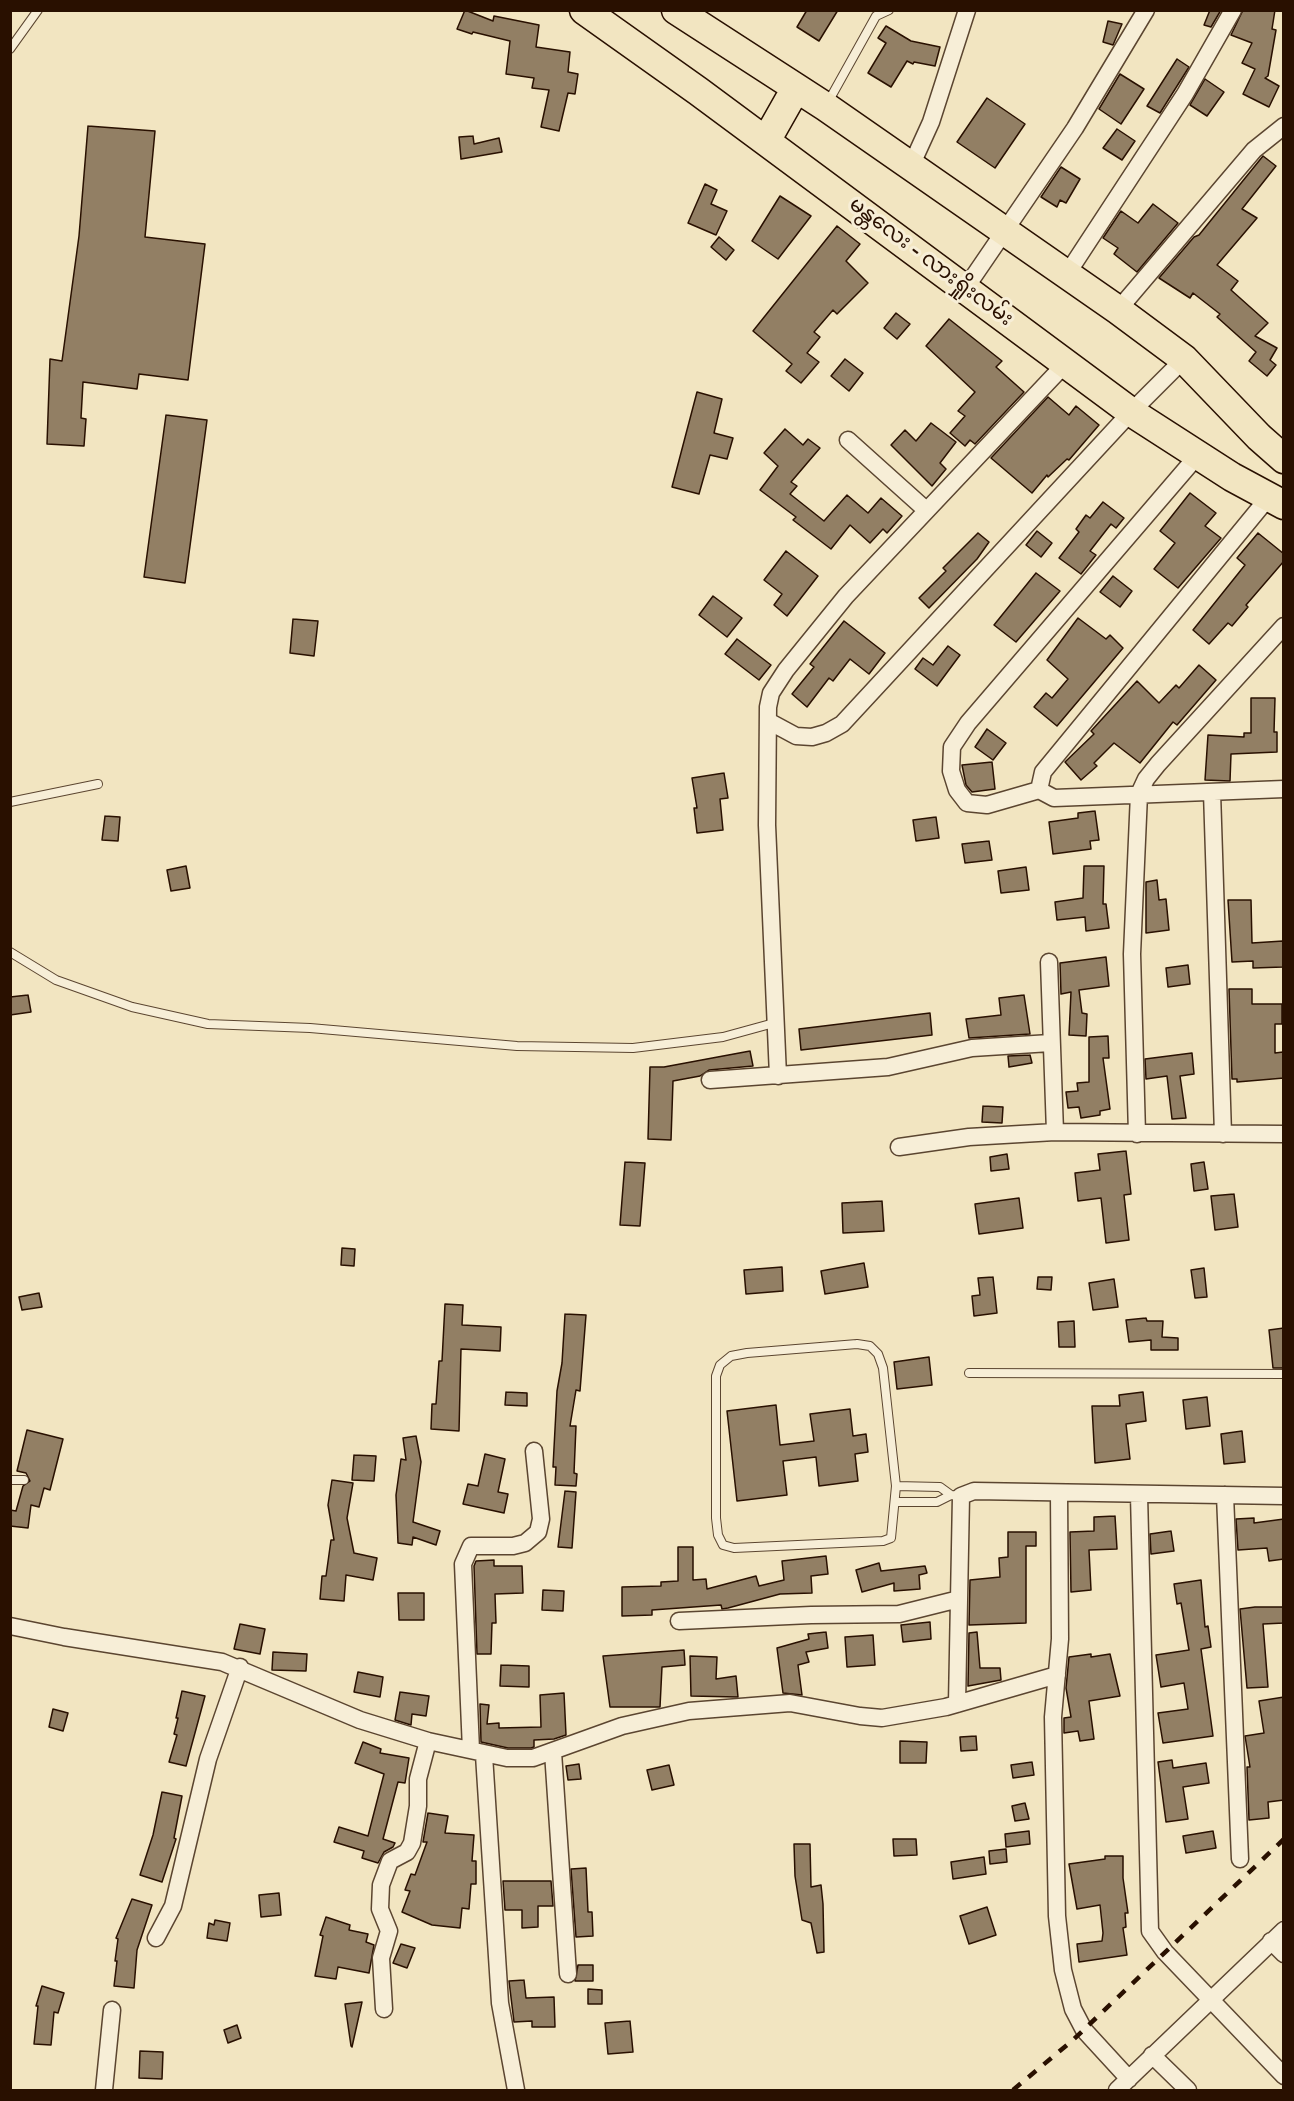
<!DOCTYPE html>
<html>
<head>
<meta charset="utf-8">
<style>
  body { margin:0 }
  #map { position:relative; width:1294px; height:2101px; overflow:hidden; background:#f2e5c1; font-family:"IM FELL English",serif }
  canvas { display:block }
  .frame { position:absolute; inset:0; border:12px solid #291000; pointer-events:none }
</style>
</head>
<body>
<div id="map">
<canvas width="1294" height="2101"></canvas>
<div class="frame"></div>
</div>
<script>
const context = document.querySelector('canvas').getContext('2d');
context.lineJoin = 'round';
function fill(path, color) { context.fillStyle = color; context.fill(path, 'evenodd'); }
const shape = rows => new Path2D(rows.map(r => 'M' + r).join(''));
function trace(path, color, width, dash) { context.strokeStyle = color; context.lineWidth = width; context.lineCap = dash ? 'butt' : 'round'; context.setLineDash(dash || []); context.stroke(path); }
function drawText(font, color, halo, rows, align = 'center') {
  context.font = font + ' "IM FELL English","Noto Sans Myanmar",serif'; context.lineWidth = 6; context.setLineDash([]); context.textBaseline = 'middle'; context.strokeStyle = halo; context.fillStyle = color; for (const [text, x, y, turn = 0] of rows) {
    context.save(); context.translate(x, y); context.rotate((+turn || 0) * Math.PI / 180); context.textAlign = isNaN(turn) ? turn : align; if (halo) context.strokeText(text, 0, 0); context.fillText(text, 0, 0); context.restore();
  }
}
const building = shape([
  [465,10,493,21,494,16,539,25,536,47,570,52,568,72,578,74,575,94,568,93,559,131,541,127,549,90,532,88,534,78,506,74,510,41,473,32,472,34,457,29,465,10],
  [807,10,838,10,819,41,797,27,807,10],
  [1210,10,1221,10,1211,27,1204,25,1210,10],
  [1243,10,1275,10,1272,29,1276,30,1268,76,1265,78,1279,86,1269,107,1243,94,1255,69,1242,63,1252,43,1231,35,1243,10],
  [1108,21,1122,24,1113,45,1103,42,1108,21],
  [886,26,911,41,940,47,935,66,914,62,913,64,907,61,891,87,868,73,886,43,878,38,886,26],
  [1177,59,1189,67,1160,113,1147,106,1177,59],
  [1120,74,1144,89,1121,124,1099,109,1120,74],
  [1205,79,1224,92,1207,116,1190,105,1205,79],
  [987,98,1025,124,995,168,957,142,987,98],
  [88,126,155,131,145,237,205,244,188,380,139,374,137,389,83,382,81,418,86,419,84,446,47,444,50,359,62,361,79,236,88,126],
  [1117,129,1135,141,1122,160,1103,148,1117,129],
  [473,136,474,144,499,138,502,152,461,159,459,137,473,136],
  [1263,156,1276,166,1242,209,1257,218,1217,265,1238,281,1231,290,1268,323,1255,336,1277,348,1270,360,1276,365,1267,376,1249,361,1256,352,1217,317,1220,314,1193,293,1190,298,1159,278,1194,237,1199,235,1263,156],
  [1061,167,1080,179,1066,203,1060,200,1057,207,1041,197,1061,167],
  [705,184,717,190,711,204,727,211,716,235,688,223,705,184],
  [780,196,811,216,778,259,752,241,780,196],
  [1153,204,1178,223,1137,272,1114,254,1118,248,1103,238,1121,211,1138,223,1153,204],
  [837,226,860,244,846,261,868,283,837,314,833,310,814,332,820,337,807,353,819,362,801,383,786,371,792,364,753,331,837,226],
  [719,237,734,250,726,260,711,247,719,237],
  [896,313,910,324,897,339,884,328,896,313],
  [949,319,1002,361,996,367,1024,392,975,444,970,440,965,446,950,433,965,416,958,411,975,392,926,346,949,319],
  [845,359,863,373,849,391,831,376,845,359],
  [697,392,722,399,714,433,733,438,727,459,710,455,699,494,672,487,697,392],
  [1048,397,1069,415,1076,406,1099,425,1069,460,1067,459,1048,477,1047,475,1032,493,991,458,1048,397],
  [166,415,207,420,185,583,144,577,166,415],
  [931,423,956,442,940,463,946,469,932,486,891,445,905,430,916,441,931,423],
  [785,429,803,445,808,439,820,448,791,482,797,486,790,494,824,521,847,495,868,513,881,498,902,516,887,533,883,529,870,543,850,525,831,549,793,520,796,517,760,490,778,466,764,453,785,429],
  [1190,493,1216,513,1205,526,1221,538,1178,588,1154,569,1175,543,1160,531,1190,493],
  [1103,502,1124,518,1116,528,1111,524,1090,551,1096,555,1081,574,1059,558,1079,532,1076,529,1086,515,1090,518,1103,502],
  [1037,531,1052,543,1041,557,1026,545,1037,531],
  [978,533,989,542,977,559,929,608,919,598,946,571,943,568,978,533],
  [1258,533,1284,554,1284,561,1246,605,1248,607,1232,626,1228,623,1209,644,1193,630,1245,565,1237,558,1258,533],
  [786,551,818,576,787,616,774,605,782,594,764,580,786,551],
  [1036,573,1060,591,1016,642,994,625,1036,573],
  [1113,576,1132,591,1120,607,1100,592,1113,576],
  [713,596,742,618,727,637,699,615,713,596],
  [1078,618,1106,639,1110,635,1123,648,1057,726,1034,707,1046,693,1052,698,1068,679,1047,660,1078,618],
  [293,619,318,621,314,656,290,653,293,619],
  [844,621,885,653,869,674,850,659,833,681,829,678,807,707,792,694,814,667,810,664,844,621],
  [737,639,771,665,759,680,725,654,737,639],
  [948,646,960,655,937,686,915,669,923,658,933,665,948,646],
  [1199,665,1216,680,1177,725,1173,722,1140,763,1114,743,1094,763,1097,766,1081,780,1065,762,1094,734,1091,731,1137,681,1159,703,1176,685,1179,688,1199,665],
  [1251,698,1275,698,1274,732,1277,732,1277,752,1231,754,1230,781,1205,780,1208,735,1244,737,1244,733,1251,733,1251,698],
  [987,729,1006,743,993,760,975,747,987,729],
  [992,762,995,789,972,792,966,785,962,765,992,762],
  [724,773,728,798,720,799,723,830,697,833,694,808,697,808,692,778,724,773],
  [1095,811,1099,840,1090,841,1091,849,1053,854,1049,822,1078,818,1078,813,1095,811],
  [105,816,120,817,118,841,102,840,105,816],
  [936,817,939,838,916,841,913,820,936,817],
  [989,841,992,860,965,863,962,844,989,841],
  [186,866,190,888,171,891,167,870,186,866],
  [1084,866,1104,866,1103,904,1106,904,1109,928,1086,931,1085,917,1057,920,1055,902,1083,898,1084,866],
  [1026,867,1029,890,1001,893,998,871,1026,867],
  [1157,880,1159,900,1166,899,1169,930,1146,933,1146,882,1157,880],
  [1228,900,1251,900,1252,943,1283,941,1283,967,1253,968,1253,961,1232,962,1228,900],
  [1106,957,1109,986,1079,990,1082,1013,1087,1014,1086,1036,1069,1035,1071,992,1061,994,1060,963,1106,957],
  [1188,965,1190,984,1168,987,1166,968,1188,965],
  [1229,989,1252,989,1252,1004,1282,1004,1282,1024,1275,1024,1275,1053,1283,1052,1284,1078,1237,1082,1237,1079,1232,1079,1229,989],
  [28,995,31,1012,10,1015,10,997,28,995],
  [1024,995,1030,1034,969,1038,966,1019,1001,1015,999,998,1024,995],
  [930,1013,932,1035,801,1050,799,1029,930,1013],
  [1108,1036,1109,1058,1103,1058,1110,1109,1100,1111,1100,1115,1081,1118,1079,1107,1068,1108,1066,1092,1078,1091,1077,1083,1089,1082,1089,1037,1108,1036],
  [750,1051,753,1066,709,1070,700,1076,673,1081,671,1140,648,1139,650,1067,664,1067,750,1051],
  [1192,1053,1194,1074,1180,1076,1186,1118,1172,1119,1167,1076,1146,1079,1145,1059,1192,1053],
  [1030,1055,1032,1063,1009,1067,1008,1056,1030,1055],
  [983,1106,1003,1107,1002,1123,982,1122,983,1106],
  [1126,1151,1131,1194,1124,1195,1129,1240,1106,1243,1101,1198,1078,1201,1075,1173,1100,1170,1098,1154,1126,1151],
  [1007,1154,1009,1169,991,1171,990,1157,1007,1154],
  [625,1162,645,1163,640,1226,620,1225,625,1162],
  [1204,1162,1208,1189,1194,1191,1191,1164,1204,1162],
  [1234,1194,1238,1227,1215,1230,1211,1196,1234,1194],
  [1019,1198,1023,1228,979,1234,975,1204,1019,1198],
  [882,1201,884,1231,843,1233,842,1203,882,1201],
  [342,1248,355,1249,354,1266,341,1265,342,1248],
  [864,1263,868,1287,825,1294,821,1271,864,1263],
  [782,1267,783,1291,746,1294,744,1270,782,1267],
  [1204,1268,1207,1297,1195,1298,1191,1270,1204,1268],
  [993,1277,997,1313,974,1316,972,1296,980,1295,978,1278,993,1277],
  [1038,1277,1052,1277,1051,1290,1037,1289,1038,1277],
  [1114,1279,1118,1307,1093,1310,1089,1283,1114,1279],
  [39,1293,42,1307,22,1310,19,1297,39,1293],
  [445,1304,463,1305,462,1325,501,1327,500,1351,461,1349,459,1431,431,1429,432,1404,436,1404,439,1361,442,1361,445,1304],
  [565,1314,586,1315,580,1391,576,1390,570,1426,576,1426,574,1473,577,1474,576,1486,555,1485,556,1467,553,1467,557,1391,562,1363,565,1314],
  [1146,1318,1147,1321,1163,1321,1162,1337,1178,1338,1178,1350,1151,1350,1151,1340,1129,1342,1126,1320,1146,1318],
  [1074,1321,1075,1347,1059,1347,1058,1322,1074,1321],
  [1284,1328,1284,1368,1273,1368,1269,1330,1284,1328],
  [929,1357,932,1385,897,1389,894,1362,929,1357],
  [506,1392,527,1393,527,1406,505,1405,506,1392],
  [1143,1392,1146,1421,1126,1424,1130,1459,1095,1463,1092,1406,1120,1406,1119,1395,1143,1392],
  [1207,1397,1210,1426,1186,1429,1183,1400,1207,1397],
  [776,1405,780,1445,814,1441,810,1414,850,1409,853,1436,866,1434,868,1452,855,1454,858,1481,819,1486,816,1457,783,1461,787,1495,737,1501,727,1411,776,1405],
  [27,1430,63,1439,50,1490,44,1488,39,1507,31,1505,28,1528,10,1526,10,1510,16,1511,23,1486,30,1481,26,1473,17,1471,27,1430],
  [1242,1431,1245,1462,1224,1464,1221,1434,1242,1431],
  [416,1436,421,1462,413,1522,440,1531,436,1545,413,1537,412,1545,398,1543,396,1495,401,1459,406,1460,403,1438,416,1436],
  [485,1454,505,1459,498,1492,508,1494,504,1513,463,1504,468,1484,478,1486,485,1454],
  [354,1455,376,1456,374,1481,352,1480,354,1455],
  [332,1480,353,1483,347,1518,354,1553,377,1558,373,1580,346,1575,344,1601,320,1599,322,1576,326,1576,331,1540,334,1540,328,1505,332,1480],
  [565,1491,576,1492,572,1548,558,1547,565,1491],
  [1115,1516,1117,1549,1089,1550,1091,1590,1071,1592,1070,1532,1094,1531,1094,1517,1115,1516],
  [1254,1518,1254,1523,1284,1519,1284,1559,1269,1561,1267,1548,1238,1550,1236,1519,1254,1518],
  [1171,1531,1174,1551,1151,1554,1150,1534,1171,1531],
  [1008,1532,1036,1532,1036,1546,1026,1546,1026,1623,969,1625,970,1580,1000,1577,999,1558,1008,1557,1008,1532],
  [678,1547,693,1547,693,1580,706,1579,707,1589,756,1576,759,1586,784,1580,782,1561,826,1556,828,1574,811,1576,812,1593,780,1594,728,1608,722,1609,721,1605,652,1610,652,1615,622,1616,622,1587,661,1586,661,1582,678,1581,678,1547],
  [494,1560,494,1566,522,1566,523,1593,495,1594,496,1623,492,1623,491,1654,477,1654,474,1566,476,1561,494,1560],
  [879,1563,881,1571,925,1566,927,1573,919,1575,920,1589,894,1591,894,1583,862,1592,856,1570,879,1563],
  [1201,1580,1205,1627,1208,1626,1211,1647,1201,1649,1213,1736,1163,1743,1158,1713,1188,1709,1184,1683,1161,1687,1156,1655,1189,1650,1181,1603,1177,1604,1174,1584,1201,1580],
  [543,1590,564,1591,563,1611,542,1610,543,1590],
  [398,1593,424,1593,424,1620,399,1620,398,1593],
  [1255,1607,1284,1607,1284,1623,1263,1624,1268,1687,1247,1688,1240,1609,1255,1607],
  [930,1622,931,1639,903,1642,901,1625,930,1622],
  [240,1624,265,1629,260,1654,234,1649,240,1624],
  [826,1632,828,1648,806,1652,809,1662,798,1665,802,1695,783,1693,777,1648,809,1639,808,1634,826,1632],
  [977,1632,980,1668,1000,1668,1001,1680,968,1686,969,1633,977,1632],
  [873,1635,875,1665,847,1667,845,1637,873,1635],
  [684,1650,685,1665,662,1667,660,1707,610,1707,603,1656,684,1650],
  [273,1652,307,1654,306,1671,272,1670,273,1652],
  [1091,1654,1091,1657,1110,1654,1120,1696,1089,1701,1094,1739,1080,1741,1078,1731,1064,1733,1064,1718,1071,1717,1066,1688,1069,1657,1091,1654],
  [690,1656,717,1657,716,1679,736,1676,738,1697,691,1696,690,1656],
  [501,1665,529,1666,529,1687,500,1686,501,1665],
  [358,1672,383,1677,380,1697,354,1692,358,1672],
  [182,1691,205,1696,186,1766,169,1762,177,1735,174,1734,178,1718,176,1718,182,1691],
  [400,1692,429,1696,426,1716,412,1714,411,1725,395,1720,400,1692],
  [564,1693,566,1735,554,1739,534,1740,534,1747,531,1748,508,1748,481,1742,480,1704,489,1705,487,1724,499,1723,499,1728,541,1727,540,1695,564,1693],
  [1284,1697,1284,1800,1268,1802,1269,1818,1249,1820,1247,1767,1250,1767,1245,1736,1264,1733,1259,1701,1284,1697],
  [53,1709,68,1713,63,1731,49,1727,53,1709],
  [976,1736,977,1750,961,1751,960,1737,976,1736],
  [900,1741,927,1742,926,1763,900,1763,900,1741],
  [363,1742,381,1749,380,1753,409,1758,405,1783,398,1782,383,1839,395,1843,393,1847,384,1852,378,1863,362,1858,364,1851,334,1842,339,1827,368,1836,384,1774,355,1763,363,1742],
  [1172,1760,1173,1768,1206,1763,1209,1783,1183,1787,1188,1819,1166,1822,1158,1762,1172,1760],
  [1032,1762,1034,1775,1013,1778,1011,1765,1032,1762],
  [579,1764,581,1779,568,1780,566,1766,579,1764],
  [669,1765,674,1785,652,1790,647,1770,669,1765],
  [162,1792,182,1796,174,1838,176,1839,162,1882,140,1875,153,1835,162,1792],
  [1025,1803,1029,1819,1015,1821,1012,1806,1025,1803],
  [428,1813,448,1816,445,1833,474,1835,472,1861,476,1861,476,1884,471,1884,469,1909,462,1908,460,1928,432,1925,402,1912,410,1891,405,1890,411,1874,415,1875,427,1842,423,1842,428,1813],
  [1029,1831,1030,1844,1006,1847,1005,1834,1029,1831],
  [1213,1831,1216,1848,1186,1853,1183,1836,1213,1831],
  [893,1839,916,1839,917,1855,894,1856,893,1839],
  [794,1844,810,1844,811,1887,821,1885,823,1904,824,1952,817,1953,811,1923,802,1920,795,1876,794,1844],
  [1006,1849,1007,1862,990,1864,989,1851,1006,1849],
  [1105,1856,1123,1856,1123,1878,1128,1913,1125,1913,1126,1927,1123,1928,1127,1955,1079,1962,1077,1944,1102,1941,1103,1933,1100,1905,1077,1909,1069,1864,1105,1859,1105,1856],
  [984,1857,986,1874,953,1879,951,1862,984,1857],
  [586,1868,588,1912,592,1912,593,1936,576,1937,571,1869,586,1868],
  [503,1881,551,1881,553,1906,538,1906,538,1927,522,1928,522,1910,505,1910,503,1881],
  [279,1893,281,1915,261,1917,259,1895,279,1893],
  [132,1899,152,1905,137,1950,134,1988,114,1986,117,1961,115,1961,118,1939,116,1938,132,1899],
  [987,1907,996,1935,969,1944,960,1916,987,1907],
  [326,1917,350,1925,349,1930,368,1934,366,1942,374,1945,369,1973,338,1967,336,1979,315,1976,323,1936,320,1935,326,1917],
  [215,1920,230,1923,227,1941,207,1938,209,1923,214,1925,215,1920],
  [401,1944,415,1948,407,1968,393,1963,401,1944],
  [578,1965,593,1965,593,1981,575,1981,578,1965],
  [524,1980,526,1998,554,1997,555,2027,532,2027,532,2021,514,2022,509,1981,524,1980],
  [42,1986,64,1993,58,2013,54,2012,51,2045,34,2044,38,2006,36,2006,42,1986],
  [588,1989,602,1990,602,2004,588,2004,588,1989],
  [362,2002,352,2047,351,2046,345,2004,362,2002],
  [630,2021,633,2052,608,2054,605,2023,630,2021],
  [237,2025,241,2038,228,2043,224,2030,237,2025],
  [140,2051,163,2052,162,2079,139,2078,140,2051]
]);
const lane = shape([
  [10,49,38,10],
  [827,104,876,16,889,10],
  [10,802,98,784],
  [10,952,56,980,132,1007,208,1024,310,1028,517,1046,633,1048,723,1037,774,1023],
  [857,1344,870,1346,878,1354,883,1368,896,1486,891,1538,883,1541,734,1548,723,1545,718,1535,716,1518,716,1376,720,1365,731,1356,747,1353,857,1344],
  [969,1373,1284,1374],
  [10,1480,24,1480],
  [896,1486,940,1487,951,1495],
  [896,1502,937,1502,951,1495,961,1496]
]);
const street = shape([
  [911,166,931,122,967,10],
  [1067,274,1185,94,1233,10],
  [965,289,1075,128,1146,10],
  [1118,310,1254,150,1284,126],
  [848,440,926,510],
  [1268,498,1043,772,1039,790,1054,798,1284,789],
  [770,722,796,736,812,737,826,733,842,724,1131,412,1184,359],
  [1039,790,987,805,967,803,957,790,951,771,952,747,968,723,1198,455],
  [1212,792,1223,1134],
  [1049,962,1055,1132],
  [778,1076,767,825,768,707,771,693,786,670,846,596,1066,363],
  [710,1080,888,1067,972,1048,1050,1043],
  [1137,1134,1132,954,1139,794,1146,779,1158,764,1284,626],
  [899,1147,969,1137,1055,1132,1284,1134],
  [1059,1493,1060,1639,1053,1717,1057,1916,1063,1970,1073,2009,1084,2030,1129,2079],
  [1139,1495,1150,1931,1165,1952,1284,2076],
  [1225,1495,1240,1859],
  [679,1621,811,1615,899,1614,959,1599],
  [10,1626,64,1637,222,1662,360,1720,428,1741,507,1758,533,1758,622,1726,689,1711,790,1703,860,1716,882,1718,946,1707,1057,1675],
  [957,1704,961,1496,974,1491,1284,1496],
  [471,1750,463,1564,471,1546,513,1546,525,1543,538,1532,541,1519,534,1451],
  [553,1752,568,1974],
  [484,1755,500,2003,516,2090],
  [156,1938,173,1906,208,1759,240,1667],
  [1271,1941,1284,1954],
  [384,2009,381,1958,389,1931,380,1909,381,1885,390,1861,407,1852,412,1843,418,1806,418,1779,428,1741],
  [1152,2055,1188,2090],
  [104,2090,112,2010],
  [1117,2090,1284,1930]
]);
const highway = shape([
  [584,10,698,91,1131,412,1232,477,1284,505],
  [676,10,826,107,1118,310,1184,359,1259,437,1284,459],
  [766,141,796,88]
]);
const rail = shape([
  [1013,2090,1073,2040,1284,1839]
]);
const streetNames = [
  ["မန္တလေး - လားရှိုးလမ်း",930,263,37]
];
fill(building, '#927f64');
trace(building, '#291000', 1.5);
trace(lane, '#5b4530', 10);
trace(street, '#5b4530', 19);
trace(highway, '#291000', 31);
trace(lane, '#f7eed7', 8);
trace(street, '#f7eed7', 16);
trace(highway, '#f2e5c1', 28);
trace(rail, '#291000', 4.5, [10, 10]);
drawText('21px', '#291000', '#f7eed7', streetNames);
</script>
</body>
</html>
